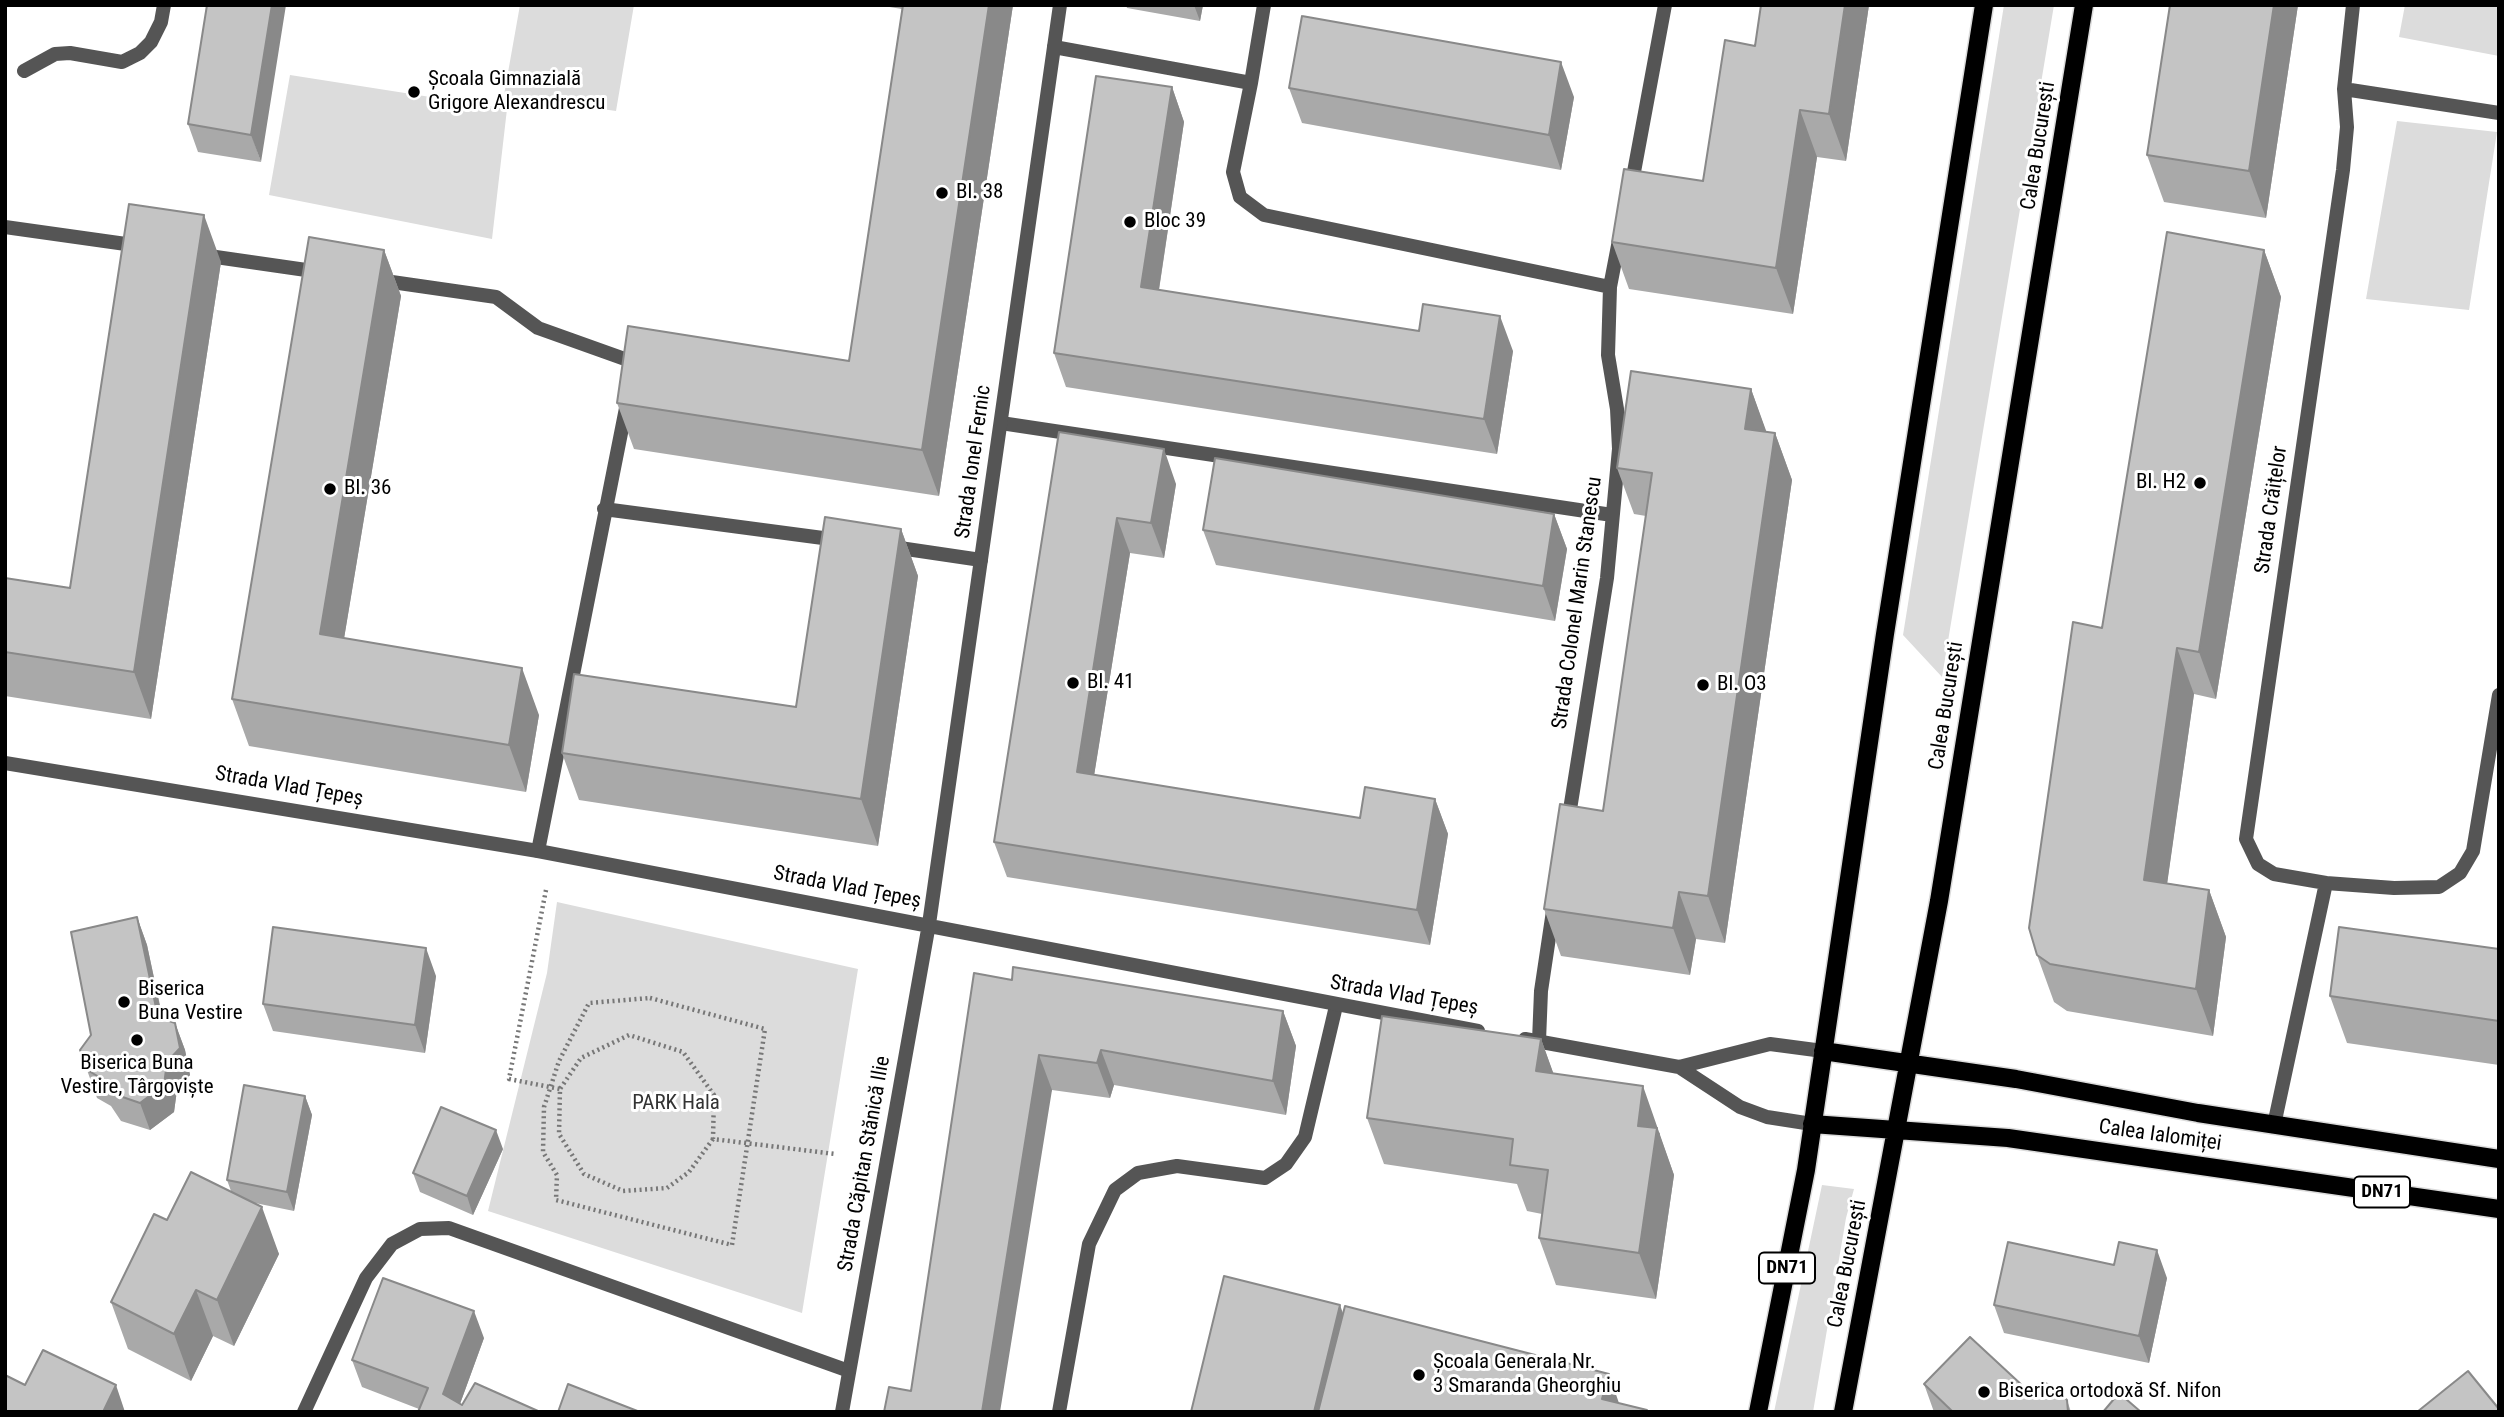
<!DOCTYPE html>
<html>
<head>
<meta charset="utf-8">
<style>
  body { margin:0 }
  #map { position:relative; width:2504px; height:1417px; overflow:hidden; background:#fff; font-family:"Roboto Condensed",sans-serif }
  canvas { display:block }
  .frame { position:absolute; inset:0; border:7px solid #000; pointer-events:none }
</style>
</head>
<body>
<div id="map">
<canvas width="2504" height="1417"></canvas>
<div class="frame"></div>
</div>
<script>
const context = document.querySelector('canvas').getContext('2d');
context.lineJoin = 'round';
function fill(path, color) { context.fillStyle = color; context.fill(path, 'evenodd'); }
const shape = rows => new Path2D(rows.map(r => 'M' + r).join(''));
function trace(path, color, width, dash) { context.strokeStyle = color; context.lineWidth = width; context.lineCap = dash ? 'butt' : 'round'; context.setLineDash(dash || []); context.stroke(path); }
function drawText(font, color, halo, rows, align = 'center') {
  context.font = font + ' "Roboto Condensed",sans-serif'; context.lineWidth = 6; context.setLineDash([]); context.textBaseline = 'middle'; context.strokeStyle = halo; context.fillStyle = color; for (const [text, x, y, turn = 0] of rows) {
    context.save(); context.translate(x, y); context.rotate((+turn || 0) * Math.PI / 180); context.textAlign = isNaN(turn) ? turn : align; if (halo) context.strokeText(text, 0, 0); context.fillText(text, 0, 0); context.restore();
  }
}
const green = shape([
  [520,5,634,5,616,111,504,95],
  [2004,5,2054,5,1942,677,1903,635],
  [2405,5,2499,5,2499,56,2399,37],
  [290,75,507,109,492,239,269,195],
  [2397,121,2497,132,2469,310,2366,299],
  [557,902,858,969,802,1313,488,1211,547,973],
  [1822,1185,1854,1189,1846,1218,1813,1412,1774,1412]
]);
const path = shape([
  [546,890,509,1079,560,1089],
  [650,998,765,1029,732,1245,556,1200,557,1175,543,1152,544,1107,559,1061,589,1003,650,998],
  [713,1139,689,1172,667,1188,623,1191,584,1174,559,1134,560,1089,581,1058,629,1035,683,1052,714,1095,713,1139,835,1154]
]);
const lane = shape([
  [2353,5,2344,89,2499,113],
  [1054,47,1251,83,1264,5],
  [24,71,55,54,70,53,122,62,140,53,151,42,161,22,164,5],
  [1251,83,1233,172,1240,197,1264,215,1610,287],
  [1631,188,1665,5],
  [5,227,140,246],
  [202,255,320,272],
  [378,280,496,297,538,328,636,363,634,369],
  [1001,423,1612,515],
  [604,509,838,540],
  [893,547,981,560],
  [1568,822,1607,578,1619,449,1617,409,1608,355,1610,287,1620,235],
  [538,851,627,403],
  [2326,883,2274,874,2258,864,2246,839,2343,170,2347,127,2344,89],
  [1539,1041,1541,991,1553,911],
  [2274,1125,2326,883,2394,888,2439,887,2460,873,2473,851,2499,695],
  [304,1412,366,1278,392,1244,420,1229,449,1228,849,1371],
  [1059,1412,1089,1244,1115,1190,1138,1173,1177,1166,1265,1178,1286,1164,1305,1137,1336,1006]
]);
const street = shape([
  [5,763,538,851,1478,1031],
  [1525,1039,1679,1067,1740,1107,1767,1117,1812,1124],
  [1679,1067,1770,1044,1823,1051],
  [842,1412,929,924,1060,5]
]);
const primary = shape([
  [1823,1051,2016,1079,2198,1113,2499,1159],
  [1812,1124,2008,1138,2499,1209],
  [1758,1412,1806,1170,1885,634,1984,5],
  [1843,1412,1939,901,2084,5]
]);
const wall = shape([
  [207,5,261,162,198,152,188,124],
  [877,5,1013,5,939,496,634,449,617,403,849,361,902,9],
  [1126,5,1203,5,1200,21,1127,8],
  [1761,5,1869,5,1846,161,1817,157,1793,314,1629,289,1612,242,1703,181,1755,46],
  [2170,5,2298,5,2266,218,2164,202,2147,155],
  [1172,87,1184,122,1159,290,1513,351,1497,454,1066,387,1054,353],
  [1289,88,1574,97,1561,170,1302,123],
  [384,250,401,296,344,638,539,715,526,792,249,746,232,699],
  [2264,250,2281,297,2216,699,2194,694,2167,883,2209,890,2226,937,2213,1036,2067,1011,2054,1002,2037,955,2102,628],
  [221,262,151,719,5,696,5,578,70,588],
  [1751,389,1766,432,1775,433,1792,480,1725,943,1696,939,1690,975,1561,956,1544,909,1603,811,1646,516,1634,514,1617,468],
  [1059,432,1176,484,1164,558,1130,553,1094,775,1360,818,1435,799,1448,834,1430,945,1007,877,994,842],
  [1554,514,1567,549,1555,621,1216,565,1203,530],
  [901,529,918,576,878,846,579,800,562,753,796,707],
  [137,917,147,945,163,1019,175,1023,185,1050,190,1075,177,1090,174,1112,150,1130,121,1121,111,1106,97,1098,87,1070,91,1035],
  [2499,949,2499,1065,2347,1043,2330,996],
  [436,976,425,1053,273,1031,263,1004],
  [1012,980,1283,1011,1296,1046,1286,1115,1114,1085,1110,1098,1052,1090,911,1391],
  [1541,1039,1553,1073,1660,1133,1660,1136,1674,1175,1656,1299,1556,1285,1539,1238,1542,1214,1527,1211,1517,1184,1384,1164,1367,1118],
  [305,1096,312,1115,294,1211,255,1203,279,1254,234,1346,213,1336,191,1381,128,1349,111,1302,167,1220,231,1191,227,1180],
  [503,1149,473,1215,420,1192,413,1173],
  [2167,1278,2149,1363,2004,1333,1994,1305],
  [484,1338,460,1404,462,1405,538,1411,538,1412,418,1412,419,1409,362,1387,352,1360],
  [1924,1384,2024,1387,2067,1400,2071,1412,1934,1412]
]);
const shadedWall = shape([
  [272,5,286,5,261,162,251,135],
  [989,5,1013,5,939,496,922,450],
  [1194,5,1203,5,1200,21],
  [1845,5,1869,5,1846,161,1829,114],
  [2274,5,2298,5,2266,218,2249,171],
  [1561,62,1574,97,1561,170,1549,135],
  [1172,87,1184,122,1154,322,1141,287],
  [1800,110,1817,157,1793,314,1776,268],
  [204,215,221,262,151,719,134,672],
  [384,250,401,296,337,681,320,634],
  [2264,250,2281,297,2216,699,2199,652],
  [1500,316,1513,351,1497,454,1484,419],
  [1751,389,1768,436,1745,429],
  [1775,433,1792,480,1725,943,1708,896],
  [1164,449,1176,484,1164,558,1151,523],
  [1554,514,1567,549,1555,621,1543,586],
  [1117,518,1130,553,1089,807,1077,772],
  [901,529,918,576,878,846,861,799],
  [2177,648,2194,694,2161,927,2144,880],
  [522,668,539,715,526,792,509,745],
  [1435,799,1448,834,1430,945,1417,910],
  [2209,890,2226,937,2213,1036,2196,989],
  [1679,892,1696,939,1690,975,1673,928],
  [137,917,147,945,168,1045,158,1017],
  [426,948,436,976,425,1053,415,1025],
  [1283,1011,1296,1046,1286,1115,1273,1081],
  [175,1023,185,1050,190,1075,177,1090,174,1112,150,1130,140,1103,167,1062],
  [1541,1039,1558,1086,1536,1071],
  [1101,1050,1114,1085,1110,1098,1097,1063],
  [1039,1055,1052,1090,1000,1412,982,1412],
  [1643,1086,1674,1175,1656,1299,1639,1253,1638,1126],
  [305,1096,312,1115,294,1211,287,1192],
  [496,1130,503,1149,473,1215,467,1196],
  [262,1207,279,1254,234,1346,217,1300],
  [2157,1250,2167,1278,2149,1363,2139,1336],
  [196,1290,213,1336,191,1381,174,1334],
  [1340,1305,1350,1333,1330,1412,1314,1412],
  [474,1311,484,1338,457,1412,443,1394],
  [1609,1374,1621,1409,1602,1399],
  [116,1385,125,1412,103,1412]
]);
const building = shape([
  [207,5,272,5,251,135,188,124,207,5],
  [903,5,989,5,922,450,617,403,628,326,849,361,903,5],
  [1761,5,1845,5,1829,114,1800,110,1776,268,1612,242,1624,169,1703,181,1725,40,1755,46,1761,5],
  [2170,5,2274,5,2249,171,2147,155,2170,5],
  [1302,16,1561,62,1549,135,1289,88,1302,16],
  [1096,76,1172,87,1141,287,1419,331,1423,304,1500,316,1484,419,1054,353,1096,76],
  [129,204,204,215,134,672,5,652,5,578,70,588,129,204],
  [2167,232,2264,250,2199,652,2177,648,2144,880,2209,890,2196,989,2050,964,2037,955,2029,928,2073,622,2102,628,2167,232],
  [309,237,384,250,320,634,522,668,509,745,232,699,309,237],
  [1631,371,1751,389,1745,429,1775,433,1708,896,1679,892,1673,928,1544,909,1560,804,1603,811,1652,473,1617,468,1631,371],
  [1059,432,1164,449,1151,523,1117,518,1077,772,1360,818,1365,787,1435,799,1417,910,994,842,1059,432],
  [1215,458,1554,514,1543,586,1203,530,1215,458],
  [825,517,901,529,861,799,562,753,574,674,796,707,825,517],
  [137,917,158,1017,175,1023,180,1048,167,1062,164,1085,140,1103,111,1093,101,1078,87,1070,80,1050,91,1035,71,932,137,917],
  [273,927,426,948,415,1025,263,1004,273,927],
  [2339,927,2499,949,2499,1021,2330,996,2339,927],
  [1013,967,1283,1011,1273,1081,1101,1050,1097,1063,1039,1055,982,1412,884,1412,889,1387,911,1391,974,973,1012,980,1013,967],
  [1382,1016,1541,1039,1536,1071,1643,1086,1638,1126,1657,1128,1639,1253,1539,1238,1548,1170,1510,1165,1513,1139,1367,1118,1382,1016],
  [244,1085,305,1096,287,1192,227,1180,244,1085],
  [441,1107,496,1130,467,1196,413,1173,441,1107],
  [191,1172,262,1207,217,1300,196,1290,174,1334,111,1302,154,1214,167,1220,191,1172],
  [2008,1242,2114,1265,2119,1242,2157,1250,2139,1336,1994,1305,2008,1242],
  [1224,1276,1340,1305,1314,1412,1191,1412,1224,1276],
  [383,1278,474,1311,443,1394,462,1405,475,1383,538,1411,537,1412,418,1412,428,1388,352,1360,383,1278],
  [1345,1306,1609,1374,1602,1399,1647,1410,1646,1412,1318,1412,1345,1306],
  [1970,1337,2024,1387,2046,1383,2067,1400,2068,1412,1953,1412,1924,1384,1970,1337],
  [43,1350,116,1385,103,1412,5,1412,5,1375,25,1385,43,1350],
  [2468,1371,2499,1409,2499,1412,2417,1412,2468,1371],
  [568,1384,640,1412,558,1412,568,1384],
  [2119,1393,2141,1412,2103,1412,2119,1393]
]);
const markers = [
  [414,92,7,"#000"],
  [942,193,7,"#000"],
  [1130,222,7,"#000"],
  [2200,483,7,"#000"],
  [330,489,7,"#000"],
  [1073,683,7,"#000"],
  [1703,685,7,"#000"],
  [124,1002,7,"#000"],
  [137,1040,7,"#000"],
  [1419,1375,7,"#000"],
  [1984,1392,7,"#000"]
];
const shields = [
  [2382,1192,56],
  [1787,1268,56]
];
const shieldNames = [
  ["DN71",2382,1192],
  ["DN71",1787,1268]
];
const poiNames = [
  ["Școala Gimnazială",428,80],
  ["Grigore Alexandrescu",428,104],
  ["Bl. 38",956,193],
  ["Bloc 39",1144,222],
  ["Bl. H2",2186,483,"right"],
  ["Bl. 36",344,489],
  ["Bl. 41",1087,683],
  ["Bl. O3",1717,685],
  ["Biserica",138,990],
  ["Buna Vestire",138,1014],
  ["Biserica Buna",137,1064,"center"],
  ["Vestire, Târgoviște",137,1088,"center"],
  ["Școala Generala Nr.",1433,1363],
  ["3 Smaranda Gheorghiu",1433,1387],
  ["Biserica ortodoxă Sf. Nifon",1998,1392]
];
const streetNames = [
  ["Calea București",2039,146,-81],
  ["Strada Ionel Fernic",974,462,-82],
  ["Strada Crăițelor",2272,510,-82],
  ["Strada Colonel Marin Stanescu",1578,603,-82],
  ["Calea București",1947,706,-81],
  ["Strada Vlad Țepeș",289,787,10],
  ["Strada Vlad Țepeș",847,888,11],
  ["Strada Vlad Țepeș",1404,996,10],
  ["Calea Ialomiței",2160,1136,8],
  ["Strada Căpitan Stănică Ilie",865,1164,-80],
  ["Calea București",1848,1264,-79]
];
const parkNames = [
  ["PARK Hala",676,1104]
];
fill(green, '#dcdcdc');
trace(primary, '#dbdbdb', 21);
trace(path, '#777', 4.5, [2, 3.5]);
trace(lane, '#555', 14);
trace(street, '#555', 14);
trace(primary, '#000', 18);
fill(wall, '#a9a9a9');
fill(shadedWall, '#898989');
fill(building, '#c4c4c4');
trace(building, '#898989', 2);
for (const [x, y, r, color] of markers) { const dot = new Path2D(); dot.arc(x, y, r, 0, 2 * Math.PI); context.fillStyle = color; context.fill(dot); trace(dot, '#fff', 2.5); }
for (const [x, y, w] of shields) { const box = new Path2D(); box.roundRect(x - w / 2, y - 15.5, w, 31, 5); context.fillStyle = '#fff'; context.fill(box); trace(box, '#000', 2); }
drawText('bold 19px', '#000', null, shieldNames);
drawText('21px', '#000', '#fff', poiNames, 'left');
drawText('21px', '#000', '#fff', streetNames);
drawText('21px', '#333', '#fff', parkNames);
</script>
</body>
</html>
